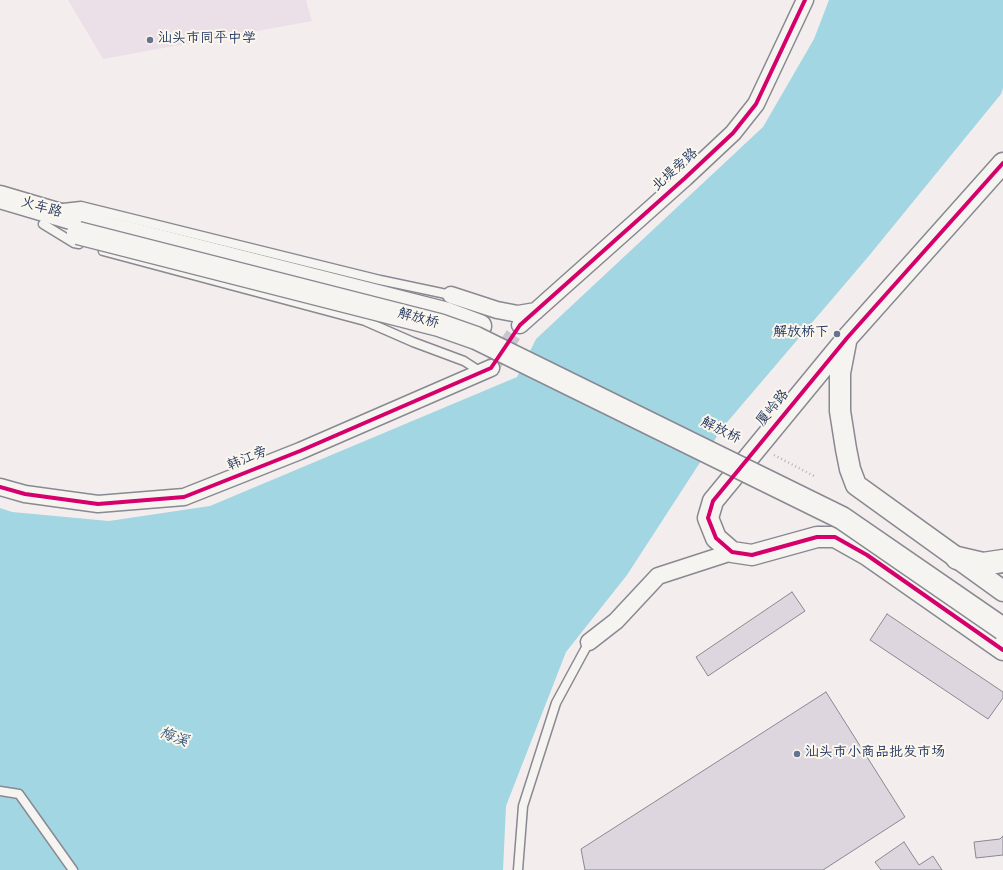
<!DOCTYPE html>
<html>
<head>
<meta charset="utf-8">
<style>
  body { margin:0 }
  canvas { display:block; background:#f3eded }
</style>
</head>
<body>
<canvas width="1003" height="870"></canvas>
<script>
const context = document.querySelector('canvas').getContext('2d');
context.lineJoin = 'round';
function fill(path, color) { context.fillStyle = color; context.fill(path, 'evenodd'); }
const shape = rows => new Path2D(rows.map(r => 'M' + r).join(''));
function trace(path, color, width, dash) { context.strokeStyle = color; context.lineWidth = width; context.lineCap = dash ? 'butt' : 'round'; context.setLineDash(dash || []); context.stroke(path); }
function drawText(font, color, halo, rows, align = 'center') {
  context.font = font + ' Dekko,"LXGW WenKai TC",sans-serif'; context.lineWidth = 4; context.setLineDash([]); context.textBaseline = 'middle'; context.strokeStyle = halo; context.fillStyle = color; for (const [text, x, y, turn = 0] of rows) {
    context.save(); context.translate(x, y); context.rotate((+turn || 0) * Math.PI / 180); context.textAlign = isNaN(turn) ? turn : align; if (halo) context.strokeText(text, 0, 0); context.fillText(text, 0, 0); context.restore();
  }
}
const built = shape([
  [68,0,306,0,312,21,103,59]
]);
const water = shape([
  [829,0,1003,0,1003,88,1001,94,868,257,723,427,627,575,566,652,506,806,503,870,0,870,0,508,12,512,109,521,210,506,517,377,536,339,763,127,814,39]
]);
const building = shape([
  [792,592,805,611,708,676,696,657,792,592],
  [887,614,1003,692,1003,698,988,719,870,640,887,614],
  [826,692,905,817,823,870,585,870,581,849,826,692],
  [1003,836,1003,855,976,858,974,842,1000,839,1003,836],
  [904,842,919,865,933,856,942,870,881,870,875,862,904,842]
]);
const minorTunnel = shape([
  [491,368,520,325]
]);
const path = shape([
  [774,455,814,476]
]);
const service = shape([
  [63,208,81,206,380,280,451,295],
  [43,224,74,243,79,244],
  [103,251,365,321,413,342,464,361,481,372],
  [0,791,19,794,73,870],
  [518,870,523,806,556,703,589,642]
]);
const minor = shape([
  [451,295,497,310,518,314,536,311],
  [520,325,685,178,733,133,756,104,805,0],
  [0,487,25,494,98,504,184,497,300,451,491,368],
  [589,642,616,621,658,576,732,552]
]);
const tertiary = shape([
  [1003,163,847,338,713,501,708,518,716,538,732,552,752,555,817,537,835,537,867,555,1003,650],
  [846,342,840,373,840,411,846,449,850,469,856,485,1003,591]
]);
const secondary = shape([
  [0,197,81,221,448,314,480,326],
  [957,558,983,564,1003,561]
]);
const secondaryBridge = shape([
  [78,233,439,325,476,338,842,518,1003,629]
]);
const cycleway = shape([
  [1003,163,847,338,713,501,708,518,716,538,732,552,752,555,817,537,835,537,867,555,1003,650],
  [0,487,25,494,98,504,184,497,300,451,491,368,520,325,685,178,733,133,756,104,805,0]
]);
const markers = [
  [150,40,4,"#677290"],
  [837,334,4,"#677290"],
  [797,754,4,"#677290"]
];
const poiNames = [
  ["汕头市同平中学",158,40],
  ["解放桥下",829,334,"right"],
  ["汕头市小商品批发市场",805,754]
];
const streetNames = [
  ["北堤旁路",676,171,-42],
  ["火车路",41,209,16],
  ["解放桥",418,320,15],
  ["厦岭路",774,409,-51],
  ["解放桥",720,432,26],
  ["韩江旁",248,460,-22]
];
const waterNames = [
  ["梅溪",173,739,20]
];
fill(built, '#ece0e8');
fill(water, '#a2d6e2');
fill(building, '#ded6de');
trace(building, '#888992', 1);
trace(minorTunnel, '#c8c7d0', 16, [16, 8]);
trace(service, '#888992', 11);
trace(minor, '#888992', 19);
trace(tertiary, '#888992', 23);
trace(secondary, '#888992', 25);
trace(path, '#b2b3b7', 2.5, [1, 3]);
trace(service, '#f6f4f0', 8);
trace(minor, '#f6f4f0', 16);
trace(tertiary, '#f6f4f0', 20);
trace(secondary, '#f6f4f0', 22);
trace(secondaryBridge, '#888992', 25, []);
trace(secondaryBridge, '#f6f4f0', 22);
trace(cycleway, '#d6006c', 4);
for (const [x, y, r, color] of markers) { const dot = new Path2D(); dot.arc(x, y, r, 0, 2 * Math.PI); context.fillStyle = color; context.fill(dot); trace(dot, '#fbf7ec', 1.5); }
drawText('14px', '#1b2f5e', '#fbf7ec', poiNames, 'left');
drawText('14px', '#1b2f5e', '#fbf7ec', streetNames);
drawText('italic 15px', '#34567e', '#fbf7ec', waterNames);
</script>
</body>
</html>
